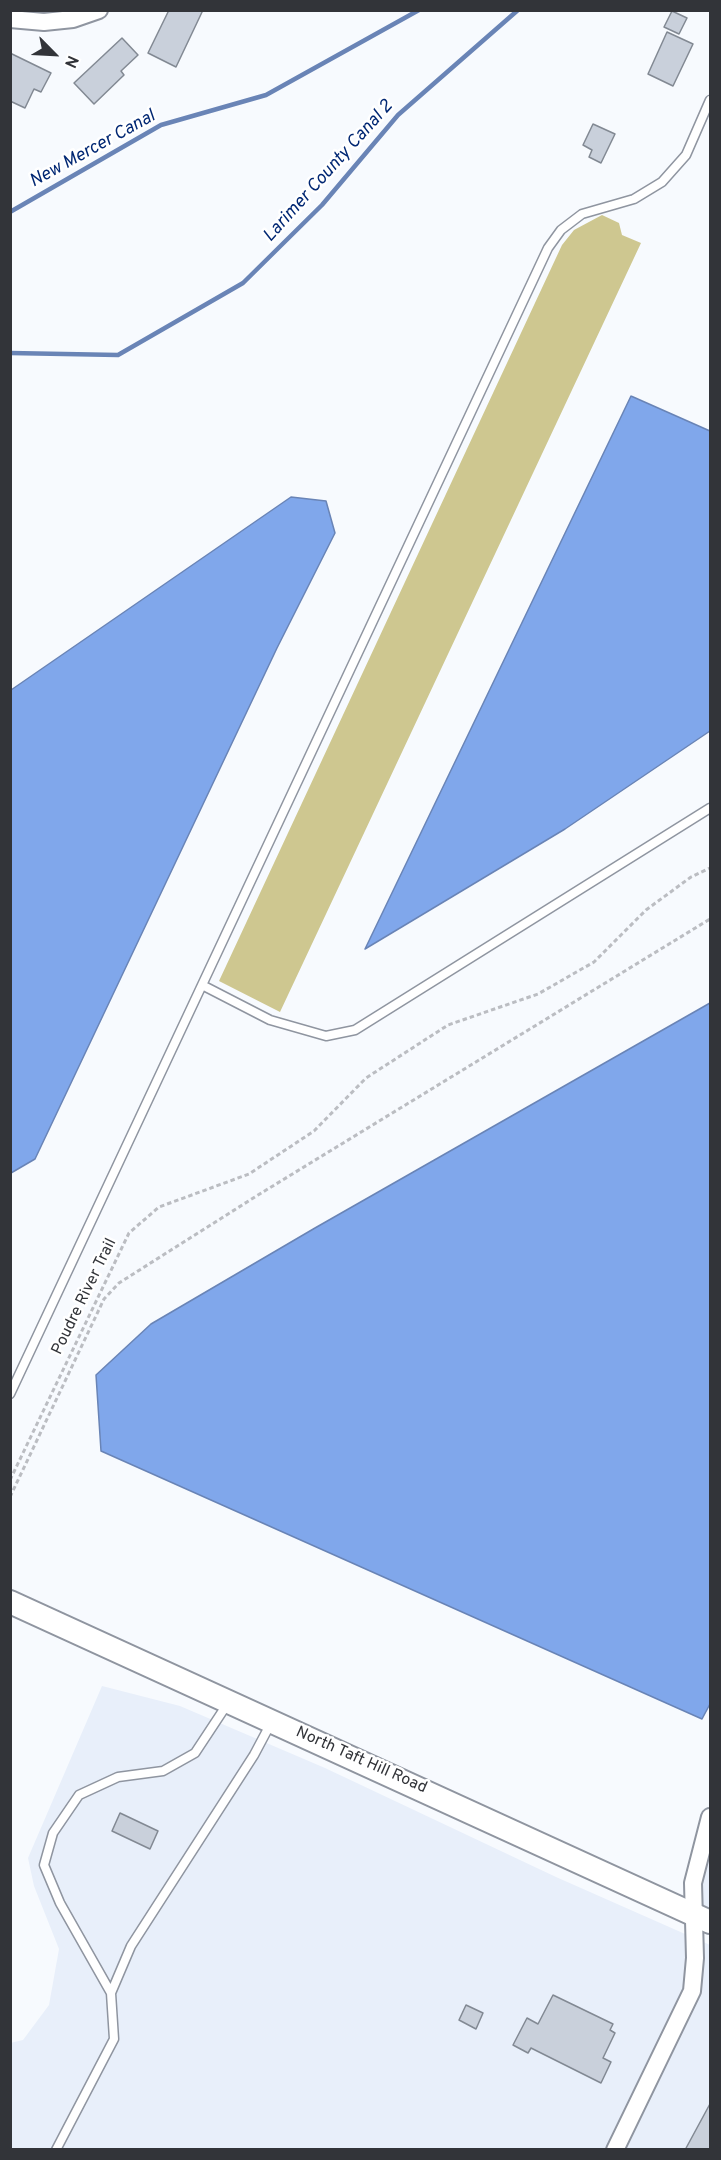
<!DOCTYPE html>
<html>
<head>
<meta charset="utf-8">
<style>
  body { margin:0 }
  #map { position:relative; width:721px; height:2160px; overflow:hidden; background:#f7fafe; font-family:Overpass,sans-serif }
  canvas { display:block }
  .frame { position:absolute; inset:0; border:12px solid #323439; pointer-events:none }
  .north { position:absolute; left:24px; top:24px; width:60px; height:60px; -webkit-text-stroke:4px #fff; paint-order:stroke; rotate:114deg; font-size:16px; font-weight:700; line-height:24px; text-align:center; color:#323439 }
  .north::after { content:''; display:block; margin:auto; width:21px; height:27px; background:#323439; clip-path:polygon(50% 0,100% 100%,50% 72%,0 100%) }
</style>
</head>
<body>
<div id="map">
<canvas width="721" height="2160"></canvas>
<div class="frame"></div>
<div class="north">N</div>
</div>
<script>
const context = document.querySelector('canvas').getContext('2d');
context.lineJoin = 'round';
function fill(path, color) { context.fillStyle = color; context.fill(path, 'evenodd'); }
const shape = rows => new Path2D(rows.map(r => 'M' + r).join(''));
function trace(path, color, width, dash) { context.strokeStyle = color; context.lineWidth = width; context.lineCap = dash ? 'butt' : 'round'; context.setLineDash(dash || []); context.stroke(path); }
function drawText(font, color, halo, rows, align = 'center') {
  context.font = font + ' Overpass,sans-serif'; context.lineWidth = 5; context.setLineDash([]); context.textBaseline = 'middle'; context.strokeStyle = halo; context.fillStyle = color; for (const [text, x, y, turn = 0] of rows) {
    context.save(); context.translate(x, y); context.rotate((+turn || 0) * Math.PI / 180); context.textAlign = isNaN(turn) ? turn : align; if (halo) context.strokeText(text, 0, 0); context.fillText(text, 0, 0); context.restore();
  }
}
const built = shape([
  [102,1686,180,1706,325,1768,556,1877,710,1945,710,2149,11,2149,10,2043,23,2040,49,2005,59,1949,34,1886,28,1858],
  [710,1817,710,1922,695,1915]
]);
const green = shape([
  [602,215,619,223,622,235,641,243,280,1012,219,981,562,245,574,230]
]);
const water = shape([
  [631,396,710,431,710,731,565,829,365,949,631,396],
  [291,497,326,501,335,533,277,648,35,1159,11,1173,11,690,291,497],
  [710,1003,710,1704,702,1719,101,1451,96,1375,151,1324,315,1228,710,1003]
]);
const stream = shape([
  [10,212,161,125,266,95,419,10],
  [10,353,118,355,243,283,322,205,398,115,518,10]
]);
const building = shape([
  [169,10,203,10,176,67,148,53,169,10],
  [672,11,687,18,679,34,664,27,672,11],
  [667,32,693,44,673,86,648,74,667,32],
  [122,38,138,55,121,71,124,75,94,104,74,83,122,38],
  [10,53,51,73,41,92,34,89,25,108,10,101,10,53],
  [593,124,615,134,601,163,589,157,592,150,583,145,593,124],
  [120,1813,158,1831,150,1849,112,1831,120,1813],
  [553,1995,613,2024,610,2030,615,2033,603,2058,611,2062,601,2083,531,2048,528,2053,513,2045,527,2018,538,2024,553,1995],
  [466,2005,483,2013,476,2029,459,2020,466,2005],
  [711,2102,711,2150,685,2150,711,2102]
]);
const path = shape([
  [10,1480,129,1233,159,1207,249,1174,314,1131,366,1078,448,1025,538,994,594,962,646,910,691,877,710,868],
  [10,1497,104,1299,119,1283,258,1195,710,919]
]);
const service = shape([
  [202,985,270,1020,326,1036,355,1030,710,808],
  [10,1394,548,248,561,230,582,214,634,199,662,182,686,155,710,100],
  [111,1993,60,1903,44,1865,53,1833,79,1795,118,1777,163,1771,195,1753,228,1703],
  [56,2150,114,2039,111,1993,131,1946,254,1755,271,1723]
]);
const minor = shape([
  [10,19,44,22,73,19,99,10],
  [615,2150,692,1991,695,1958,693,1883,710,1817]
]);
const secondary = shape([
  [10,1602,710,1922]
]);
const streetNames = [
  ["Poudre River Trail",85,1297,-64],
  ["North Taft Hill Road",361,1761,24]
];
const waterNames = [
  ["New Mercer Canal",93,150,-29],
  ["Larimer County Canal 2",329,172,-48]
];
fill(built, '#e8effa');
fill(green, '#cec790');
fill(water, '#80a7eb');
trace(water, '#6984b6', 1.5);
trace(stream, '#6984b6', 4.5);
fill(building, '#c9d0db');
trace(building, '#828993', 1.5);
trace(service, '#8f95a0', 11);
trace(minor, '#8f95a0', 20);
trace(secondary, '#8f95a0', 26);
trace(path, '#bbbdc2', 3, [4.5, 3]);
trace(service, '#fff', 8);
trace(minor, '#fff', 16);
trace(secondary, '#fff', 22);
drawText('16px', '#323439', '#fff', streetNames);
drawText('italic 18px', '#002773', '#fff', waterNames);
</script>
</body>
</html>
